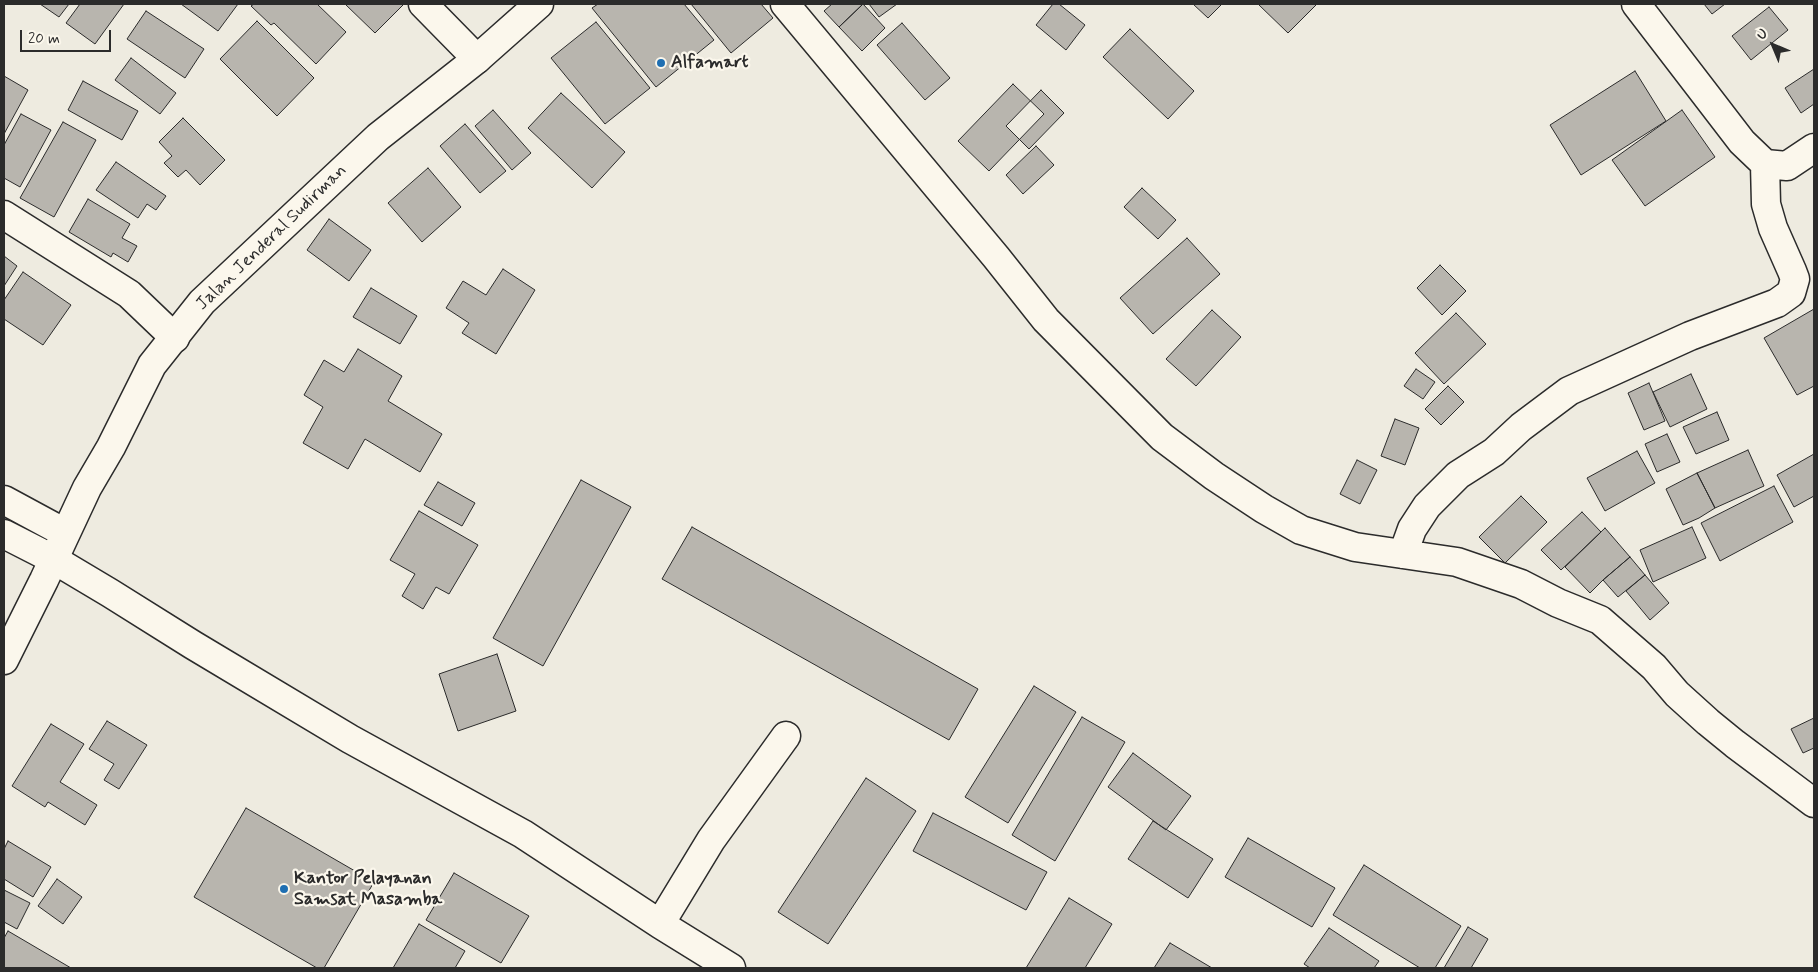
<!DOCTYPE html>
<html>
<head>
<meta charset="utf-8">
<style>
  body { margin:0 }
  #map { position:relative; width:1818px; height:972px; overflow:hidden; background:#eeebe0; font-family:Mynerve,sans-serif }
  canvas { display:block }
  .frame { position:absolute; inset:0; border:5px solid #2b2b2b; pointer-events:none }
  .north { position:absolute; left:1748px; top:20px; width:50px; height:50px; -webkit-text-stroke:4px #fbf7ec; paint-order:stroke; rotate:315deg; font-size:14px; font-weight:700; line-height:20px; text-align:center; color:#2b2b2b }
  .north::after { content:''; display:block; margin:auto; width:18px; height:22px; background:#2b2b2b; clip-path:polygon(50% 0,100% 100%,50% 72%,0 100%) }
  .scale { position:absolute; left:20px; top:30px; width:91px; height:22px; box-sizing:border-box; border:2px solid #2b2b2b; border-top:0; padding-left:6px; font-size:15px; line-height:18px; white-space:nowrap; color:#2b2b2b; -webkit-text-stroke:4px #fbf7ec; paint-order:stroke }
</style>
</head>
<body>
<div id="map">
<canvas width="1818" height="972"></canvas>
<div class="frame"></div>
<div class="north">U</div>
<div class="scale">20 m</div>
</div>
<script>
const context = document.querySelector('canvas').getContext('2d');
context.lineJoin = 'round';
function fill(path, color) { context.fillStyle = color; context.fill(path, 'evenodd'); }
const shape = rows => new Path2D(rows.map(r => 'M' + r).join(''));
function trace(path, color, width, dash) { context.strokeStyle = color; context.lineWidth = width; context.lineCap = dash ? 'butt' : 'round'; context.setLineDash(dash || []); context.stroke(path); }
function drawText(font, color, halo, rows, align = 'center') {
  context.font = font + ' Mynerve,sans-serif'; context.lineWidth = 4.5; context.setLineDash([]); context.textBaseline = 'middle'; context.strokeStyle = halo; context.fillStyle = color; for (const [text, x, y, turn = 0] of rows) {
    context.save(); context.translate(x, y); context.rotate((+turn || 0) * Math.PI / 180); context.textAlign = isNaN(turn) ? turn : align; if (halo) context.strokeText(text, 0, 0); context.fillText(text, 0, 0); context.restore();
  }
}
const building = shape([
  [40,4,69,4,59,17,40,4],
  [80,4,124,4,95,44,66,23,80,4],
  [181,4,238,4,218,31,181,4],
  [254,4,317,4,346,32,316,64,274,23,271,25,251,6,254,4],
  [345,4,404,4,375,33,345,4],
  [598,4,684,4,714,40,656,87,592,8,598,4],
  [691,4,761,4,773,18,731,53,691,4],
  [832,4,863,4,839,27,824,11,832,4],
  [863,4,885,28,862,51,839,27,863,4],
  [869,4,897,4,879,17,869,4],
  [1053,4,1059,4,1085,25,1066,50,1036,25,1053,4],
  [1193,4,1222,4,1208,18,1193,4],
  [1258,4,1317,4,1288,33,1258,4],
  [1704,4,1725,4,1712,14,1704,4],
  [1769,7,1788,30,1751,60,1732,36,1769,7],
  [146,11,204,49,185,78,127,39,146,11],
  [257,21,314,78,277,116,220,59,257,21],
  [596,22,650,88,605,124,551,58,596,22],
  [902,23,950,78,925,100,877,45,902,23],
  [1130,29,1194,91,1168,119,1103,57,1130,29],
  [131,58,176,93,160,114,115,80,131,58],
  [1814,69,1814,104,1801,113,1785,88,1814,69],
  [1635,71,1666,121,1581,175,1550,125,1635,71],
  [4,76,28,90,4,134,4,76],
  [83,81,138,111,122,140,68,110,83,81],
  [1013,84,1044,114,989,171,958,141,1013,84],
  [1041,90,1064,113,1029,149,1006,126,1041,90],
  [561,93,625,152,592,188,528,128,561,93],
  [493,110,531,153,512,170,475,126,493,110],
  [1682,110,1715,157,1645,206,1612,160,1682,110],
  [21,114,51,130,20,187,4,178,4,145,21,114],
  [183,118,225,160,200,185,186,170,178,177,164,163,172,156,159,142,183,118],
  [63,122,96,140,54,217,20,198,63,122],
  [465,124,506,171,480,193,440,146,465,124],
  [1036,146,1054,165,1023,194,1006,175,1036,146],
  [116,162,166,196,156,210,147,204,138,218,96,190,116,162],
  [428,168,461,207,422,242,388,203,428,168],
  [1142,188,1176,220,1158,239,1124,207,1142,188],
  [88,199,130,224,122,238,137,246,128,262,113,253,111,257,69,232,88,199],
  [329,219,371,250,349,281,307,250,329,219],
  [1187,238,1220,274,1153,334,1120,298,1187,238],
  [4,256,17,266,4,286,4,256],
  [1440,265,1466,291,1442,315,1417,288,1440,265],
  [503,269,535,290,496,354,462,333,469,323,446,308,463,281,486,295,503,269],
  [23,272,71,305,43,345,4,319,4,300,23,272],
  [371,288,417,316,400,344,353,317,371,288],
  [1814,309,1814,386,1797,395,1764,338,1814,309],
  [1212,310,1241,337,1196,386,1166,359,1212,310],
  [1456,313,1486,344,1444,384,1415,353,1456,313],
  [358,349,402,376,388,401,442,434,420,472,365,439,348,469,303,443,323,407,304,395,324,360,344,372,358,349],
  [1416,369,1435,382,1423,399,1404,386,1416,369],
  [1691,374,1707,409,1670,427,1653,392,1691,374],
  [1649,383,1665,421,1644,430,1628,393,1649,383],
  [1448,386,1464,402,1441,425,1425,409,1448,386],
  [1717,412,1729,440,1696,454,1683,427,1717,412],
  [1395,419,1419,428,1405,465,1381,456,1395,419],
  [1667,434,1680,462,1657,472,1645,444,1667,434],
  [1748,450,1764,486,1715,508,1697,473,1748,450],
  [1637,451,1655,483,1605,511,1587,478,1637,451],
  [1814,454,1814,496,1794,507,1777,475,1814,454],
  [1357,460,1377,470,1360,504,1340,494,1357,460],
  [1697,473,1715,508,1699,518,1683,525,1666,489,1697,473],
  [581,480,631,507,543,666,493,638,581,480],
  [438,482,475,503,462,526,424,505,438,482],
  [1774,486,1793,522,1720,561,1701,523,1774,486],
  [1521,496,1547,522,1505,563,1479,537,1521,496],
  [419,511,478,545,449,594,436,587,423,609,402,596,415,574,390,560,419,511],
  [1582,512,1601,532,1561,570,1541,550,1582,512],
  [692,527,978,689,949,740,662,579,692,527],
  [1692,527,1706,558,1653,582,1640,550,1692,527],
  [1605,528,1630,557,1603,580,1590,593,1565,567,1605,528],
  [1630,557,1645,575,1618,597,1603,580,1630,557],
  [1645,575,1669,603,1650,620,1626,591,1645,575],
  [497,654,516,711,458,731,439,674,497,654],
  [1034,686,1076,712,1008,823,965,797,1034,686],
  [1082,717,1125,742,1055,861,1012,835,1082,717],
  [1814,718,1814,748,1803,753,1791,729,1814,718],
  [107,721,147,745,119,789,104,780,114,764,89,749,107,721],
  [51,724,84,744,60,782,97,805,85,825,48,802,45,807,12,786,51,724],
  [1133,753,1191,796,1166,830,1108,787,1133,753],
  [866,778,916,811,828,944,778,912,866,778],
  [246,808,374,882,324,968,317,968,194,897,246,808],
  [933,813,1047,872,1026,910,913,851,933,813],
  [1153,821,1213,859,1188,898,1128,859,1153,821],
  [1248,838,1335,888,1312,927,1225,877,1248,838],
  [8,841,51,867,33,897,4,879,4,849,8,841],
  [1364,865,1461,926,1435,968,1420,968,1333,915,1364,865],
  [454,873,529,916,501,963,426,920,454,873],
  [57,879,82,897,63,924,38,906,57,879],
  [4,890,30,903,17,929,4,922,4,890],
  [1069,898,1112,924,1085,968,1026,968,1069,898],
  [419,924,465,951,455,968,393,968,419,924],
  [1468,927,1488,939,1471,968,1444,968,1468,927],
  [1329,928,1379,961,1374,968,1310,968,1304,964,1329,928],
  [8,931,71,968,4,968,4,938,8,931],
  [1170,943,1212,968,1154,968,1170,943]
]);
const minor = shape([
  [423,4,477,59],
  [785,4,996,257,1046,320,1162,437,1214,476,1264,509,1301,530,1355,547,1457,562,1521,584,1558,603,1600,620,1654,667,1677,694,1708,722,1735,744,1814,803],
  [1636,4,1742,142,1765,164,1787,166,1814,148],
  [4,215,129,294,175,338],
  [4,500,65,533],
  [4,534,53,559,110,593,193,645,350,739,523,834,660,924,731,968],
  [1403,554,1412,529,1427,506,1458,475,1494,452,1521,427,1569,391,1690,336,1777,303,1791,293,1795,279,1792,271,1773,228,1766,204,1765,164],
  [660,924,711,840,786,736]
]);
const highway = shape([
  [4,660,44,580,87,488,111,447,152,365,202,302,378,137,477,59,539,4]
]);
const markers = [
  [661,63,5,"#1f6fb2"],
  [284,889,5,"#1f6fb2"]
];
const poiNames = [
  ["Alfamart",671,63],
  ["Kantor Pelayanan",294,879],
  ["Samsat Masamba",294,900]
];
const streetNames = [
  ["Jalan Jenderal Sudirman",272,238,-44]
];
fill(building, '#b8b5ae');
trace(building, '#2b2b2b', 1);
trace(minor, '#2b2b2b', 31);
trace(highway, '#2b2b2b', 31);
trace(minor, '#fbf7ec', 28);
trace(highway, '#fbf7ec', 28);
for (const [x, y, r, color] of markers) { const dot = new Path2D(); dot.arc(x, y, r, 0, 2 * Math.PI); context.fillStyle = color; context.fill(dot); trace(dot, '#fbf7ec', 2); }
drawText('bold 18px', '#2b2b2b', '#fbf7ec', poiNames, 'left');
drawText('18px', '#2b2b2b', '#fbf7ec', streetNames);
</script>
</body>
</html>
